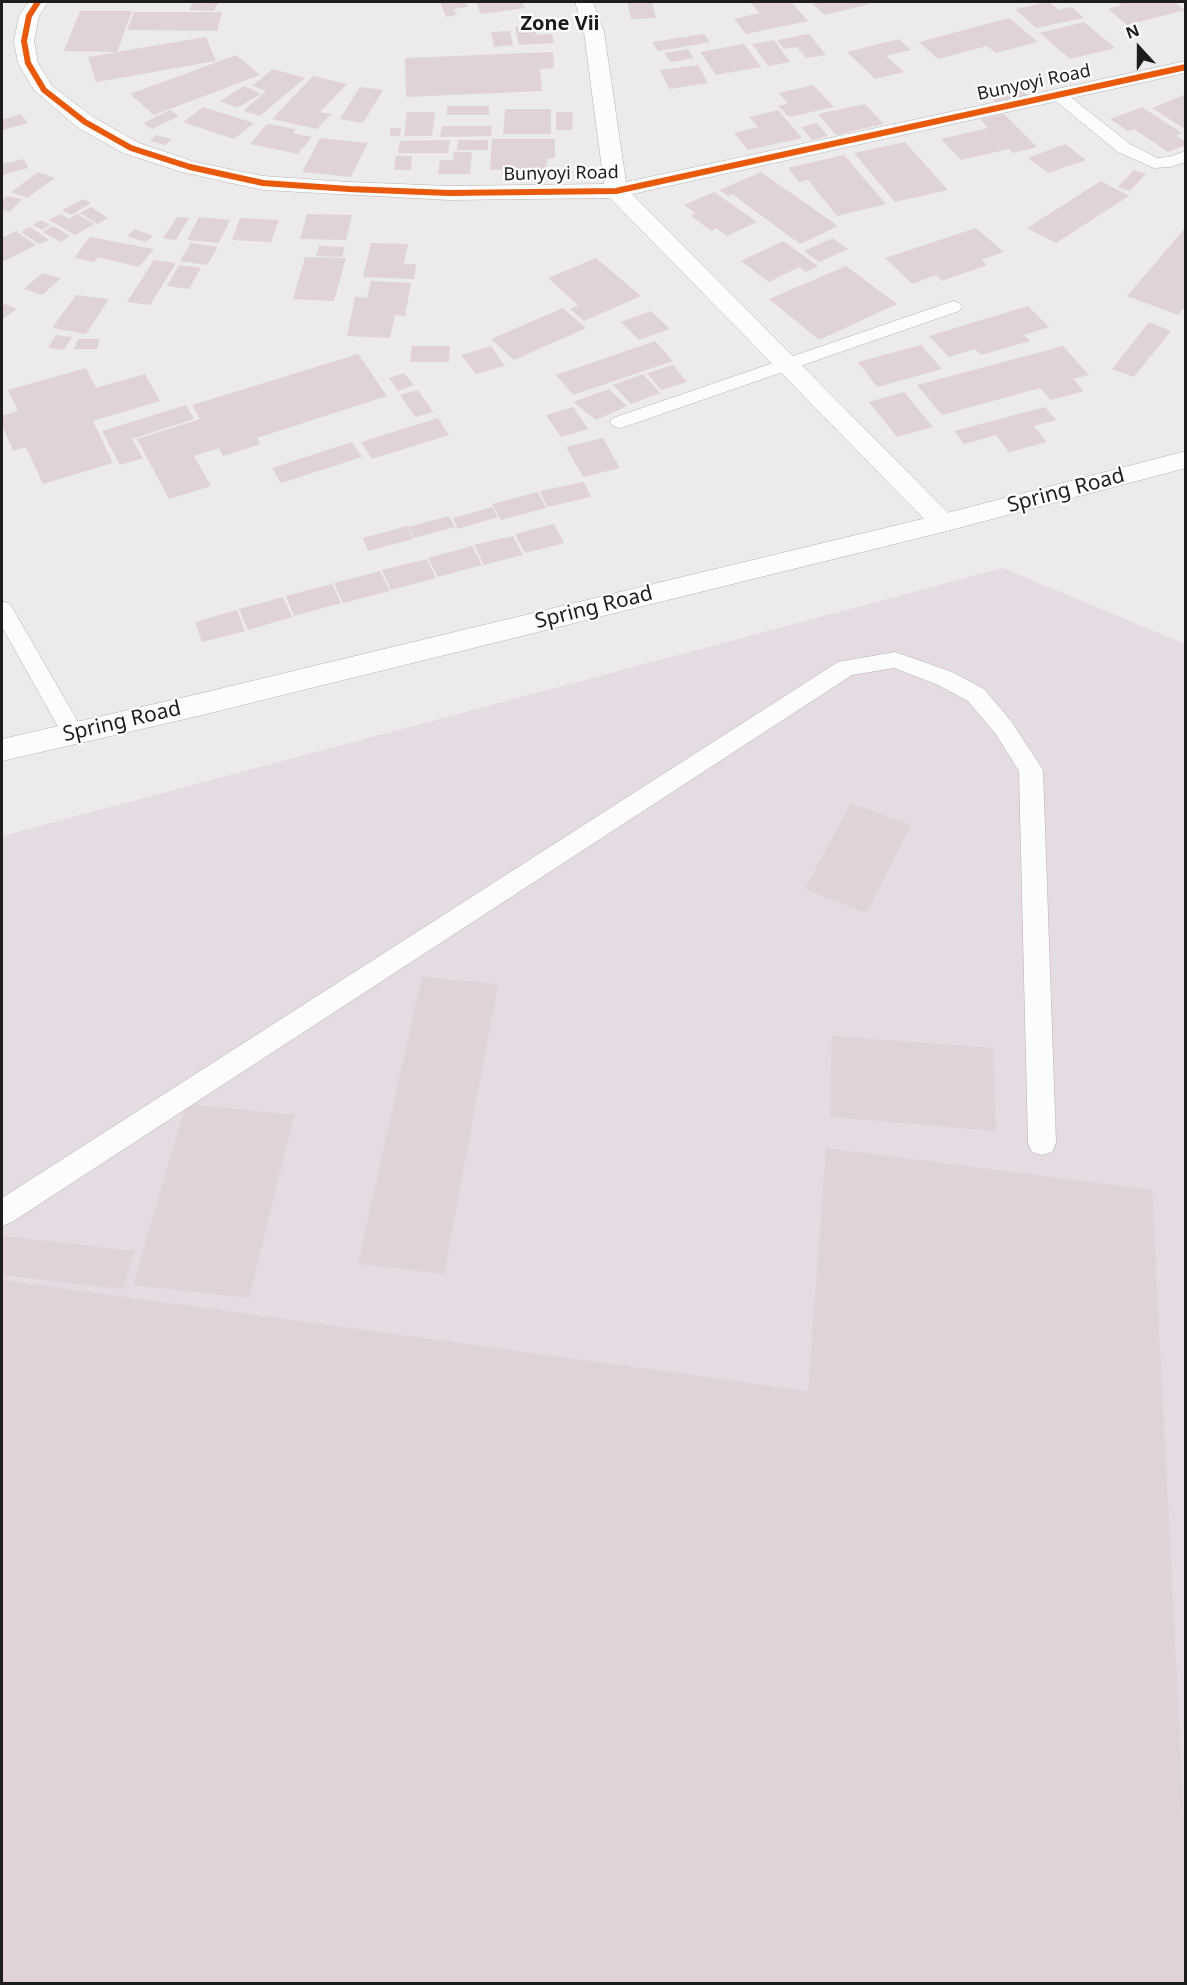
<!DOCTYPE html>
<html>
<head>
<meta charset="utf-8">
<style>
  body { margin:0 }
  #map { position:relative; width:1187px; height:1985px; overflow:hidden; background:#edeaec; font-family:"Noto Sans",sans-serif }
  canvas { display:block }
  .frame { position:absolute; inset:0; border:3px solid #1e1c1d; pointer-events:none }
  .north { position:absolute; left:1109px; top:18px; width:60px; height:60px; -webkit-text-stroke:4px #fff; paint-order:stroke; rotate:339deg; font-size:16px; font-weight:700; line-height:24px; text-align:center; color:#1e1c1d }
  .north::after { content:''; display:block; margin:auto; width:21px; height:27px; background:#1e1c1d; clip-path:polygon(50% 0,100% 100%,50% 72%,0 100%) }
</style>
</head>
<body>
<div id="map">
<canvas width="1187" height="1985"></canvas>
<div class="frame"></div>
<div class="north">N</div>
</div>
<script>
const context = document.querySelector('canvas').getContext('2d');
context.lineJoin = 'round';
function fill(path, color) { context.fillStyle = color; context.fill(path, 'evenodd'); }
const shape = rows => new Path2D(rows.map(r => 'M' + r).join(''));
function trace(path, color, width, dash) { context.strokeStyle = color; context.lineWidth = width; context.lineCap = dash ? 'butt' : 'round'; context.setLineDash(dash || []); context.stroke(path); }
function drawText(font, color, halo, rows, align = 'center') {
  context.font = font + ' "Noto Sans",sans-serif'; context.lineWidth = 4.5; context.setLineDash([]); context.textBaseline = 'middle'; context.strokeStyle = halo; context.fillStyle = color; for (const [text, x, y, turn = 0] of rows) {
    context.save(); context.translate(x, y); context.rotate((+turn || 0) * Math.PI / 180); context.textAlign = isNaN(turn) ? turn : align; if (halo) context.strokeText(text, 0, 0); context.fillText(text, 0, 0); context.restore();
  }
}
const built = shape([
  [1003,568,1185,644,1185,1983,2,1984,2,836]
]);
const building = shape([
  [194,2,219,2,214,11,189,10],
  [440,2,466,2,468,7,454,9,457,15,446,17],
  [476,2,522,2,525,8,481,14],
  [627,2,652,2,656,18,631,19],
  [750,2,791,2,808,21,746,34,734,19,760,13],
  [821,2,867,2,870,4,825,15,812,4],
  [1049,2,1059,10,1072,7,1084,18,1036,28,1015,9],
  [1117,2,1174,2,1185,10,1127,25,1108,9,1122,5],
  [80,11,132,11,117,52,64,51],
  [134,12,222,12,217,31,127,30],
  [1009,18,1038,42,996,53,987,46,938,59,919,42],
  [1084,22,1115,48,1070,59,1040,33],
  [534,26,537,35,552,34,554,43,519,45,515,27],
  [510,31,513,45,494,47,491,32],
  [704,34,710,42,658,51,652,42],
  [809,34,826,55,806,58,797,47,784,49,777,40],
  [206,37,216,61,96,82,88,57],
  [899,39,911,50,886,56,904,72,875,79,847,52],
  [774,40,790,62,768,66,752,44],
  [744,44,761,67,716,75,700,52],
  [688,49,694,58,670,62,664,53],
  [553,52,554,68,540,69,542,91,406,97,405,58],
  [236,55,260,75,154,115,130,94],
  [698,65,708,83,669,89,660,70],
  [273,69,305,78,260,116,243,111,266,91,252,86],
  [313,76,347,84,320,112,331,114,317,129,272,119],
  [813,85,834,107,789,117,778,106,788,104,779,93],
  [244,86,261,94,237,108,220,101],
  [1019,86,1030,98,998,105,987,93],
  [360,87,383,90,363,123,340,119],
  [1186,94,1186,127,1183,128,1152,108],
  [865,104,884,124,836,135,818,114],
  [447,106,489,106,489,115,447,115],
  [203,107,254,123,234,139,183,122],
  [1142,107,1182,133,1176,136,1186,142,1186,145,1168,152,1134,129,1128,131,1110,119],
  [505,109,551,109,551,134,503,134],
  [170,110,179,116,152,129,143,123],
  [778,110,802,138,748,150,734,133,758,127,749,117],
  [407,112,435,112,432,136,404,136],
  [556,112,573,112,572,130,556,130],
  [21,114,28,123,2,130,2,120],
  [1004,114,1037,147,1013,153,1009,149,961,160,941,139,988,128,980,119],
  [817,123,828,136,812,140,801,127],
  [267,124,296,129,293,133,312,137,298,154,250,144],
  [442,126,492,126,491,136,440,137],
  [390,128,401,128,400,136,390,136],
  [156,135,172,139,165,145,150,141],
  [320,138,368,143,351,177,302,172],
  [492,139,555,139,555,158,547,159,546,170,490,170],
  [450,140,448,153,398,153,400,141],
  [458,140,488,140,488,150,457,150],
  [905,142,948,190,895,202,854,153],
  [1065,144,1086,160,1048,173,1028,158],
  [454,152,472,152,470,174,438,174,440,160,453,160],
  [844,155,886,204,837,216,808,180,799,182,788,168],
  [396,156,412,156,411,170,394,170],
  [24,159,28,168,2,175,2,164],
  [1134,170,1146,174,1130,191,1118,187],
  [38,172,55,178,27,198,11,192],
  [761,172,838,226,800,244,732,194,728,196,719,190],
  [1101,181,1129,196,1056,243,1027,228],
  [714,192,757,222,727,236,716,228,711,231,691,216,695,213,684,205],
  [6,196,22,199,10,212,2,210,2,201],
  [83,199,91,203,71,215,62,210],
  [91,207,108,218,97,224,80,213],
  [61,214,69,219,77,214,95,224,75,235,49,220],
  [307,214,352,215,346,240,300,239],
  [177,217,189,218,176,240,163,238],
  [199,217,230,220,219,243,187,240],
  [240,218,279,220,271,242,232,240],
  [41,220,50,225,42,230,33,225],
  [53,226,70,236,61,242,43,232],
  [30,227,49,240,39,244,21,232],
  [1186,227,1186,306,1178,315,1127,296],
  [976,228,1004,252,981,260,987,265,942,281,936,275,912,284,885,258],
  [135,229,153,236,145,242,127,236],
  [16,231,36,245,2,262,2,238],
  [90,237,154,249,139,267,98,257,94,262,74,258],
  [833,238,848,249,819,262,804,251],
  [783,241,818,266,806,272,799,267,769,282,741,261],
  [191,243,218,247,207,265,180,261],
  [371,243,408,244,404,264,416,264,414,279,363,277],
  [319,246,345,247,342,257,316,256],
  [305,257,346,258,334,301,293,299],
  [596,258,641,296,584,321,570,309,578,305,548,278],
  [154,260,176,263,150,305,127,302],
  [179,265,201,268,189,289,167,286],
  [846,266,897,304,819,340,769,299],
  [42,273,61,278,42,295,24,289],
  [371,281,411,283,405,316,395,315,390,338,347,336,355,297,367,298],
  [76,295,109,299,86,334,52,328],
  [5,304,17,309,4,318,2,318,2,306],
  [1028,306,1049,327,1024,335,1030,341,981,355,975,349,949,357,929,336],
  [563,308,586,328,514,360,491,339],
  [651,311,670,329,639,340,621,322],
  [1149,322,1171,331,1134,377,1112,369],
  [56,335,72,337,64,350,48,348],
  [78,339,100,339,97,349,74,349],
  [655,341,673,361,573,395,556,375],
  [921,345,942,369,877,387,858,362],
  [412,346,450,346,449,362,410,362],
  [491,346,505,366,476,374,461,355],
  [1063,346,1089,375,1073,379,1084,391,1051,400,1040,388,942,415,917,385],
  [358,354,387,396,257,438,261,444,223,456,219,448,194,456,211,486,169,499,137,439,200,419,192,405],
  [673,365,687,382,661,390,647,373],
  [86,368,96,388,145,374,160,401,93,421,113,463,43,484,26,447,13,451,2,425,2,416,18,411,8,390],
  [404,373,414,385,398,391,389,378],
  [643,374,660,393,631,404,613,385],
  [609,389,627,406,596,420,573,402],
  [418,390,433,412,415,417,400,395],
  [904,392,933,427,897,437,869,402],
  [186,405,194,419,132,439,143,458,120,465,102,431],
  [573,407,588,429,561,437,546,415],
  [1045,407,1056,420,1034,426,1047,442,1009,452,996,435,964,444,954,431],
  [438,418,449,435,372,459,361,442],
  [603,438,620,468,583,477,566,447],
  [352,442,362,457,281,483,272,468],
  [584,482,591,497,547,507,540,491],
  [538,492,546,508,501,520,492,504],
  [492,507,498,517,458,529,453,518],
  [449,516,455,527,414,538,408,527],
  [554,524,564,543,525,553,515,534],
  [407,526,413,539,368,551,363,538],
  [513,536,523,555,484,565,474,545],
  [472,546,482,565,438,577,428,558],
  [427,559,436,578,391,590,382,570],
  [380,571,390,591,343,603,334,583],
  [332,584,341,603,294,616,286,596],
  [283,597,292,617,248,630,239,609],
  [237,610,245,631,202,642,195,622],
  [851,803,911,825,866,913,805,889],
  [422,977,498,984,444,1274,358,1264],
  [832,1036,993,1048,996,1131,830,1117],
  [186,1104,294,1115,249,1298,133,1285],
  [826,1148,1152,1190,1186,1856,1186,1984,2,1984,2,1280,808,1391],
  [2,1236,134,1251,123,1289,2,1275]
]);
const lane = shape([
  [1058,90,1064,92,1130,144,1157,158,1168,157,1186,151,1186,162,1170,167,1154,168,1118,152,1052,98,1050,95,1058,90],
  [953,301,959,303,962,307,959,311,627,426,620,428,613,426,610,422,613,418,953,301],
  [2,601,10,604,81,727,84,733,81,739,73,742,65,739,2,627,2,601],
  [895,652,952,672,984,689,1011,721,1043,770,1056,1143,1052,1152,1042,1155,1032,1152,1028,1143,1019,771,995,733,968,701,936,684,894,668,852,675,12,1222,2,1226,2,1198,838,662,895,652]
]);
const street = shape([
  [29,2,48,2,39,16,34,41,38,63,52,86,93,117,139,143,195,162,263,176,349,182,449,186,604,184,584,32,575,2,593,2,604,32,626,182,1186,61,1186,73,632,194,952,517,956,523,952,529,943,532,934,529,610,198,449,200,263,190,182,172,123,153,77,127,34,90,18,63,14,41,19,16,29,2]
]);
const secondary = shape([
  [1186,451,1186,468,943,532,198,716,2,761,2,739,198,694,943,514,1186,451]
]);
const cycleway = shape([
  [38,2,29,16,24,41,28,63,44,90,85,122,131,148,190,167,263,183,349,189,449,193,616,191,1186,67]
]);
const farStreetnames = [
  ["Bunyoyi Road",1034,83,-12],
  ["Bunyoyi Road",561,174,-1]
];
const farQuarternames = [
  ["Zone Vii",560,24]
];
const streetNames = [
  ["Spring Road",1066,491,-15],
  ["Spring Road",594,608,-14],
  ["Spring Road",122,722,-13]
];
fill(built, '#e4dce2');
fill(building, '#dfd3d8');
trace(lane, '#b5b3b4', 1);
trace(street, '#b5b3b4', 1);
trace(secondary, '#b5b3b4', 1);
fill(lane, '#fcfcfc');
fill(street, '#fcfcfc');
fill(secondary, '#fcfcfc');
trace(cycleway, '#e8590c', 6);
drawText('18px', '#1e1c1d', '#fff', farStreetnames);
drawText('bold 20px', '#1e1c1d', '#fff', farQuarternames);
drawText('21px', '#1e1c1d', '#fff', streetNames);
</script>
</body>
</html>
